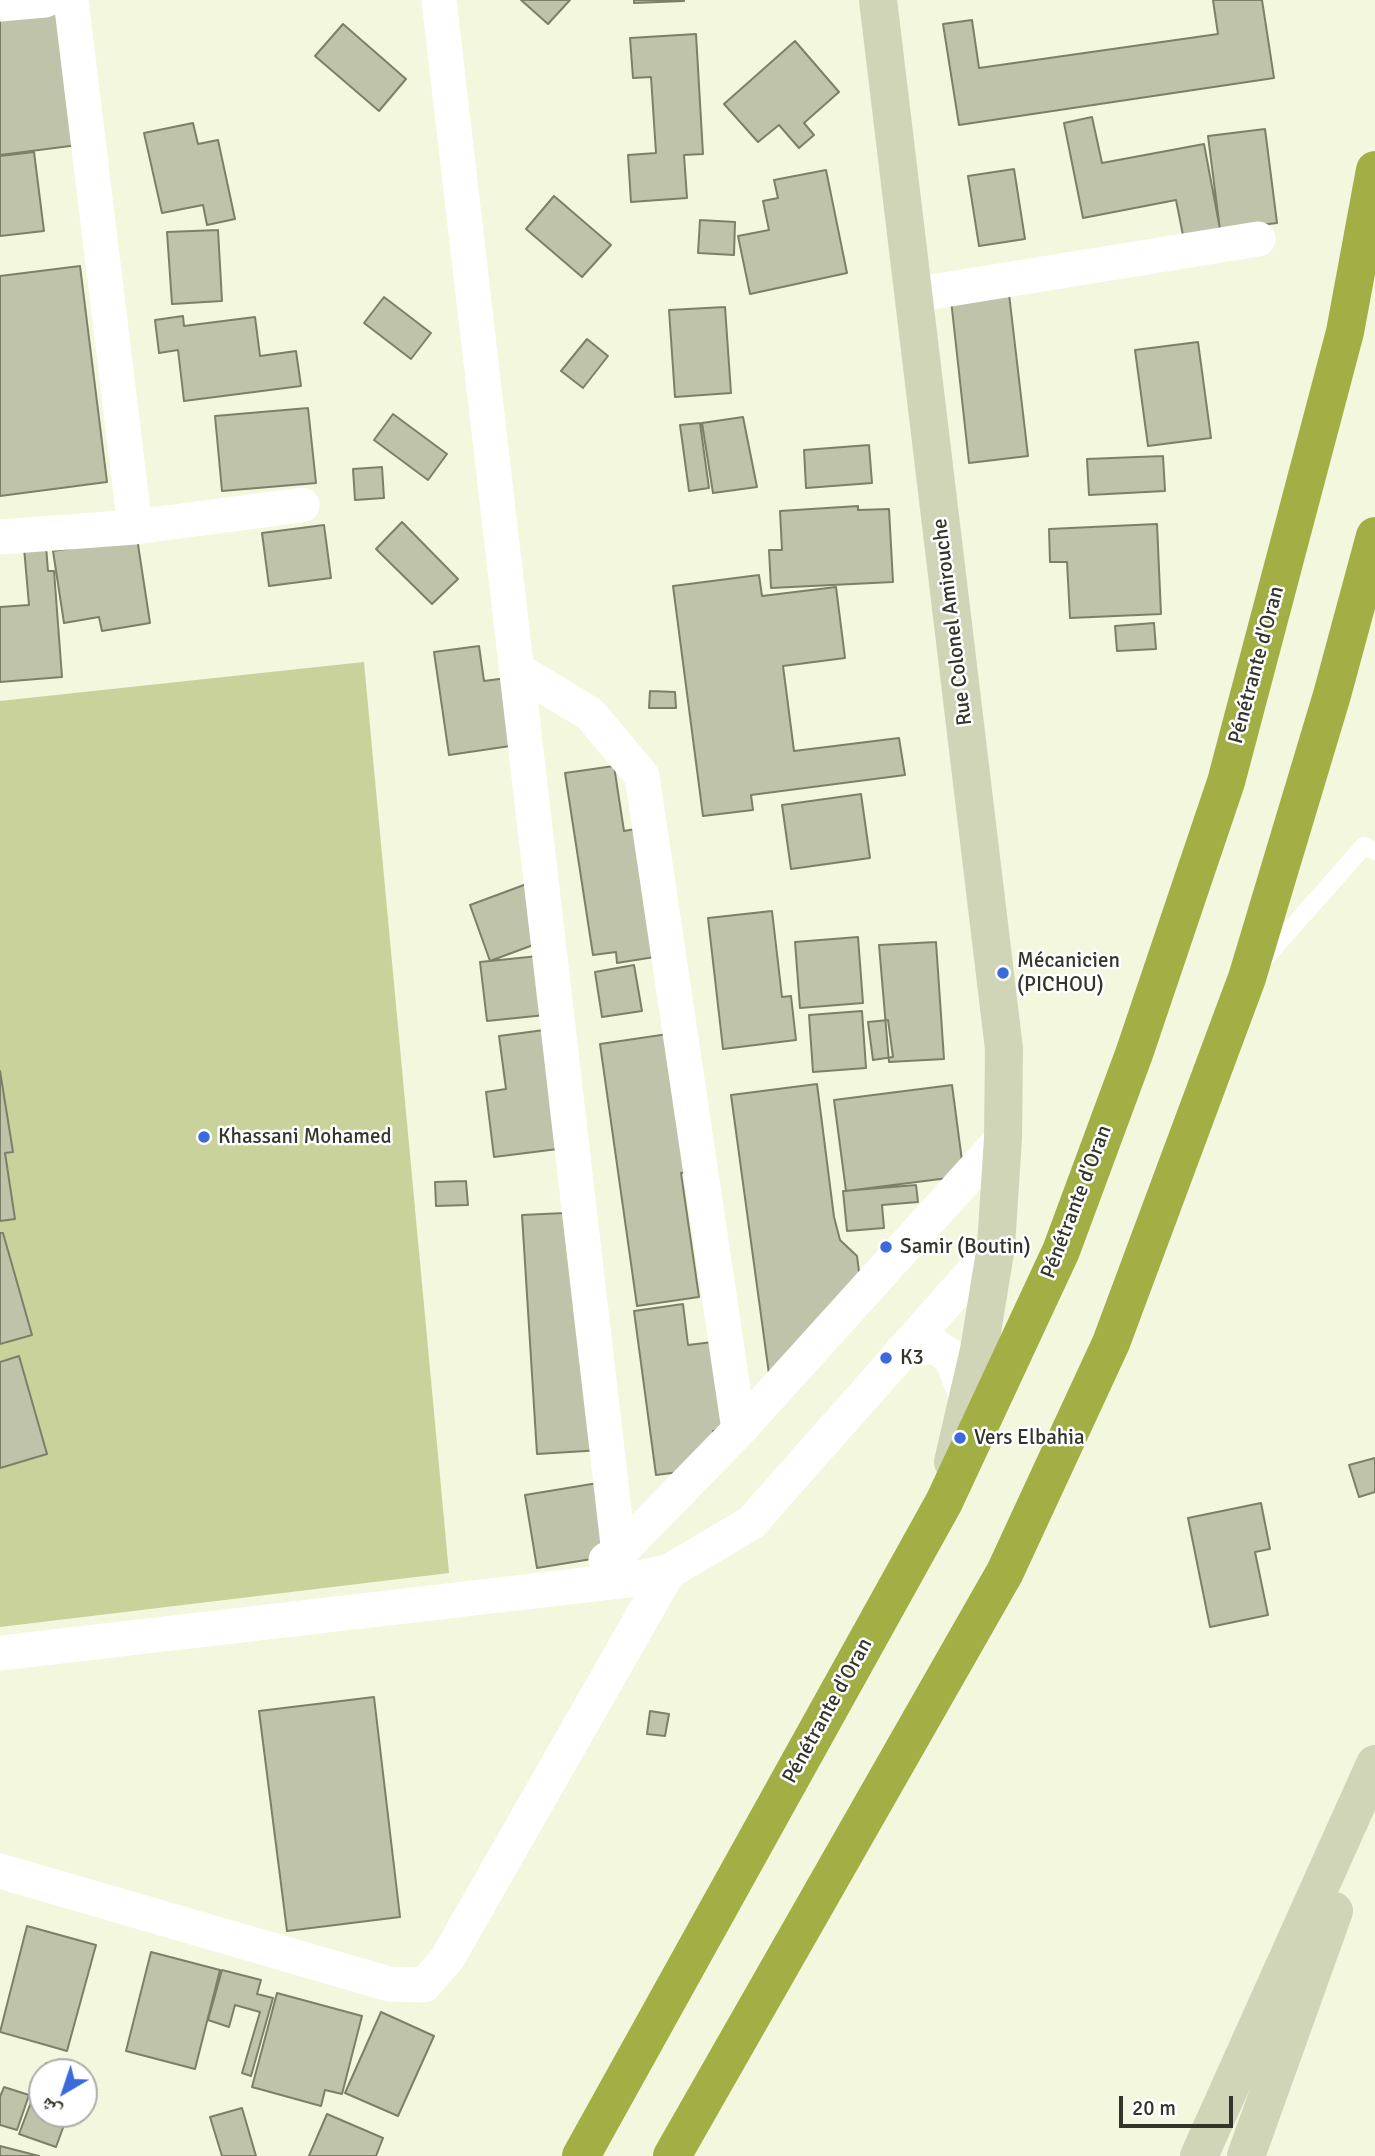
<!DOCTYPE html>
<html>
<head>
<meta charset="utf-8">
<style>
  body { margin:0 }
  #map { position:relative; width:1375px; height:2156px; overflow:hidden; background:#f2f7dd; font-family:Signika,"Noto Naskh Arabic",sans-serif }
  canvas { display:block }
  .north { position:absolute; left:28px; top:2058px; width:70px; height:70px; box-sizing:border-box; background:#fff; border:2px solid #adaeaa; border-radius:50%; rotate:219deg; font-size:19px; font-weight:700; line-height:28px; text-align:center; color:#33352b }
  .north::after { content:''; display:block; margin:auto; width:24px; height:32px; background:#3b6adb; clip-path:polygon(50% 0,100% 100%,50% 72%,0 100%) }
  .scale { position:absolute; left:1119px; top:2096px; width:114px; height:32px; box-sizing:border-box; border:4px solid #33352b; border-top:0; padding-left:9px; font-size:21px; line-height:24px; white-space:nowrap; color:#33352b; -webkit-text-stroke:5px #fff; paint-order:stroke }
</style>
</head>
<body>
<div id="map">
<canvas width="1375" height="2156"></canvas>
<div class="north">ش</div>
<div class="scale">20 m</div>
</div>
<script>
const context = document.querySelector('canvas').getContext('2d');
context.lineJoin = 'round';
function fill(path, color) { context.fillStyle = color; context.fill(path, 'evenodd'); }
const shape = rows => new Path2D(rows.map(r => 'M' + r).join(''));
function trace(path, color, width, dash) { context.strokeStyle = color; context.lineWidth = width; context.lineCap = dash ? 'butt' : 'round'; context.setLineDash(dash || []); context.stroke(path); }
function drawText(font, color, halo, rows, align = 'center') {
  context.font = font + ' Signika,sans-serif'; context.lineWidth = 5; context.setLineDash([]); context.textBaseline = 'middle'; context.strokeStyle = halo; context.fillStyle = color; for (const [text, x, y, turn = 0] of rows) {
    context.save(); context.translate(x, y); context.rotate((+turn || 0) * Math.PI / 180); context.textAlign = isNaN(turn) ? turn : align; if (halo) context.strokeText(text, 0, 0); context.fillText(text, 0, 0); context.restore();
  }
}
const green = shape([
  [364,662,449,1573,0,1627,0,701]
]);
const building = shape([
  [521,0,570,0,548,24,521,0],
  [634,0,684,0,684,1,634,3,634,0],
  [1213,0,1262,0,1274,78,959,125,943,24,972,20,979,68,1218,34,1213,0],
  [60,3,78,145,0,155,0,10,60,3],
  [343,24,406,79,379,111,315,56,343,24],
  [696,34,703,154,684,155,687,198,631,202,628,155,656,153,651,77,633,78,630,38,696,34],
  [795,41,839,92,804,123,814,135,799,148,779,125,758,142,724,104,795,41],
  [1092,117,1102,163,1204,144,1220,229,1183,235,1176,200,1083,218,1064,123,1092,117],
  [193,123,198,144,218,140,235,219,207,225,203,205,162,213,144,133,193,123],
  [1265,129,1277,223,1220,230,1208,136,1265,129],
  [34,152,44,231,0,236,0,156,34,152],
  [1014,169,1025,239,979,246,968,176,1014,169],
  [826,170,847,273,750,294,738,236,769,230,763,201,778,198,774,180,826,170],
  [554,196,611,245,582,277,526,229,554,196],
  [700,220,735,222,734,255,698,253,700,220],
  [218,230,222,301,172,304,167,232,218,230],
  [80,266,107,482,0,496,0,276,80,266],
  [1009,294,1028,456,969,463,951,300,1009,294],
  [384,297,431,333,411,359,364,323,384,297],
  [725,307,731,393,675,397,669,310,725,307],
  [183,316,184,326,255,317,260,356,296,351,301,386,184,401,178,350,159,353,155,320,183,316],
  [587,339,608,356,583,388,561,371,587,339],
  [1198,342,1211,438,1148,446,1135,350,1198,342],
  [308,408,316,483,222,491,215,416,308,408],
  [393,414,447,454,428,480,374,440,393,414],
  [743,417,757,487,713,493,702,423,743,417],
  [700,423,709,488,689,491,680,425,700,423],
  [869,445,872,483,806,488,804,450,869,445],
  [1163,456,1165,491,1089,495,1087,459,1163,456],
  [382,467,384,498,355,500,353,469,382,467],
  [858,506,858,510,889,509,893,582,771,588,769,550,782,550,780,511,858,506],
  [402,522,458,579,432,604,376,549,402,522],
  [1157,524,1161,614,1070,618,1067,562,1050,562,1049,529,1157,524],
  [324,525,331,578,269,586,262,533,324,525],
  [137,538,150,623,102,631,99,617,64,623,53,551,137,538],
  [46,546,48,571,54,571,62,677,0,682,0,607,29,605,24,548,46,546],
  [759,575,762,596,836,587,845,658,783,666,794,751,899,738,905,775,751,795,753,810,703,816,673,586,759,575],
  [1154,623,1156,649,1117,651,1115,626,1154,623],
  [479,646,484,681,507,678,517,745,449,755,434,652,479,646],
  [650,691,675,692,676,708,649,708,650,691],
  [614,766,624,831,647,827,667,955,617,963,616,952,593,955,565,773,614,766],
  [861,794,870,858,791,869,782,805,861,794],
  [532,882,552,938,490,961,470,905,532,882],
  [772,911,782,997,791,996,796,1040,723,1049,708,918,772,911],
  [858,937,863,1003,800,1008,795,942,858,937],
  [936,942,944,1059,889,1062,879,945,936,942],
  [548,955,555,1014,487,1021,480,962,548,955],
  [634,965,642,1011,602,1017,595,972,634,965],
  [862,1011,866,1068,813,1072,809,1015,862,1011],
  [888,1020,893,1057,873,1060,868,1022,888,1020],
  [559,1028,574,1147,494,1157,486,1092,506,1089,499,1036,559,1028],
  [668,1034,703,1170,681,1173,699,1297,637,1306,600,1044,668,1034],
  [0,1071,13,1152,5,1153,15,1219,0,1221,0,1071],
  [817,1084,834,1217,840,1240,857,1256,863,1303,772,1396,731,1095,817,1084],
  [952,1085,964,1176,846,1191,834,1100,952,1085],
  [466,1181,468,1205,436,1206,435,1182,466,1181],
  [916,1185,918,1202,882,1205,884,1228,847,1231,843,1191,916,1185],
  [586,1212,602,1450,537,1454,522,1215,586,1212],
  [0,1233,3,1233,32,1335,0,1344,0,1233],
  [683,1304,688,1345,721,1341,733,1428,713,1431,718,1467,656,1475,634,1311,683,1304],
  [19,1356,47,1454,0,1468,0,1362,19,1356],
  [1375,1458,1375,1492,1359,1497,1349,1465,1375,1458],
  [616,1480,628,1553,537,1568,525,1495,616,1480],
  [1261,1503,1270,1549,1255,1552,1268,1615,1210,1627,1188,1518,1261,1503],
  [374,1697,400,1917,287,1931,259,1711,374,1697],
  [650,1711,669,1714,665,1736,647,1734,650,1711],
  [27,1926,96,1945,67,2051,0,2032,27,1926],
  [151,1952,220,1970,195,2069,126,2051,151,1952],
  [222,1970,261,1980,257,1994,273,1998,251,2076,242,2073,260,2012,235,2005,229,2027,208,2020,222,1970],
  [277,1993,362,2016,342,2094,325,2090,321,2106,252,2087,277,1993],
  [381,2012,434,2036,398,2116,345,2093,381,2012],
  [46,2063,71,2072,42,2072,46,2063],
  [42,2073,42,2114,68,2114,56,2147,19,2134,42,2073],
  [4,2087,29,2095,17,2130,0,2125,0,2097,4,2087],
  [242,2108,256,2156,222,2156,210,2117,242,2108],
  [327,2114,383,2138,376,2156,309,2156,327,2114],
  [0,2146,39,2156,0,2156,0,2146]
]);
const lane = shape([
  [1263,960,1364,846,1375,851]
]);
const street = shape([
  [71,0,135,527],
  [439,0,619,1553],
  [0,4,45,0],
  [913,295,1258,239],
  [0,537,135,527,302,505],
  [516,669,590,714,642,776,739,1430],
  [902,1351,935,1346,951,1357,968,1400],
  [606,1560,619,1553,739,1430,1003,1138],
  [0,1653,628,1580,668,1572,751,1523,996,1246],
  [0,1871,389,1984,424,1985,447,1959,668,1572]
]);
const secondary = shape([
  [878,0,1004,1049,1003,1138,996,1246,979,1350,953,1462],
  [1199,2156,1375,1764],
  [1246,2156,1334,1911]
]);
const highway = shape([
  [581,2156,944,1502,1061,1251,1134,1054,1226,782,1345,332,1375,170],
  [672,2156,1005,1572,1111,1343,1247,978,1332,695,1375,536]
]);
const markers = [
  [1003,973,7,"#3b6adb"],
  [204,1137,7,"#3b6adb"],
  [886,1247,7,"#3b6adb"],
  [886,1358,7,"#3b6adb"],
  [960,1438,7,"#3b6adb"]
];
const streetNames = [
  ["Rue Colonel Amirouche",953,622,-97],
  ["Pénétrante d'Oran",1257,665,-75],
  ["Pénétrante d'Oran",1077,1202,-69],
  ["Pénétrante d'Oran",828,1711,-61]
];
const poiNames = [
  ["Mécanicien",1017,961],
  ["(PICHOU)",1017,985],
  ["Khassani Mohamed",218,1137],
  ["Samir (Boutin)",900,1247],
  ["K3",900,1358],
  ["Vers Elbahia",974,1438]
];
fill(green, '#c8d29a');
fill(building, '#bec3aa');
trace(building, '#7b8069', 2);
trace(lane, '#fff', 18);
trace(street, '#fff', 35);
trace(secondary, '#d1d5b8', 38);
trace(highway, '#a1af45', 38);
for (const [x, y, r, color] of markers) { const dot = new Path2D(); dot.arc(x, y, r, 0, 2 * Math.PI); context.fillStyle = color; context.fill(dot); trace(dot, '#fff', 2.5); }
drawText('21px', '#33352b', '#fff', streetNames);
drawText('21px', '#33352b', '#fff', poiNames, 'left');
</script>
</body>
</html>
